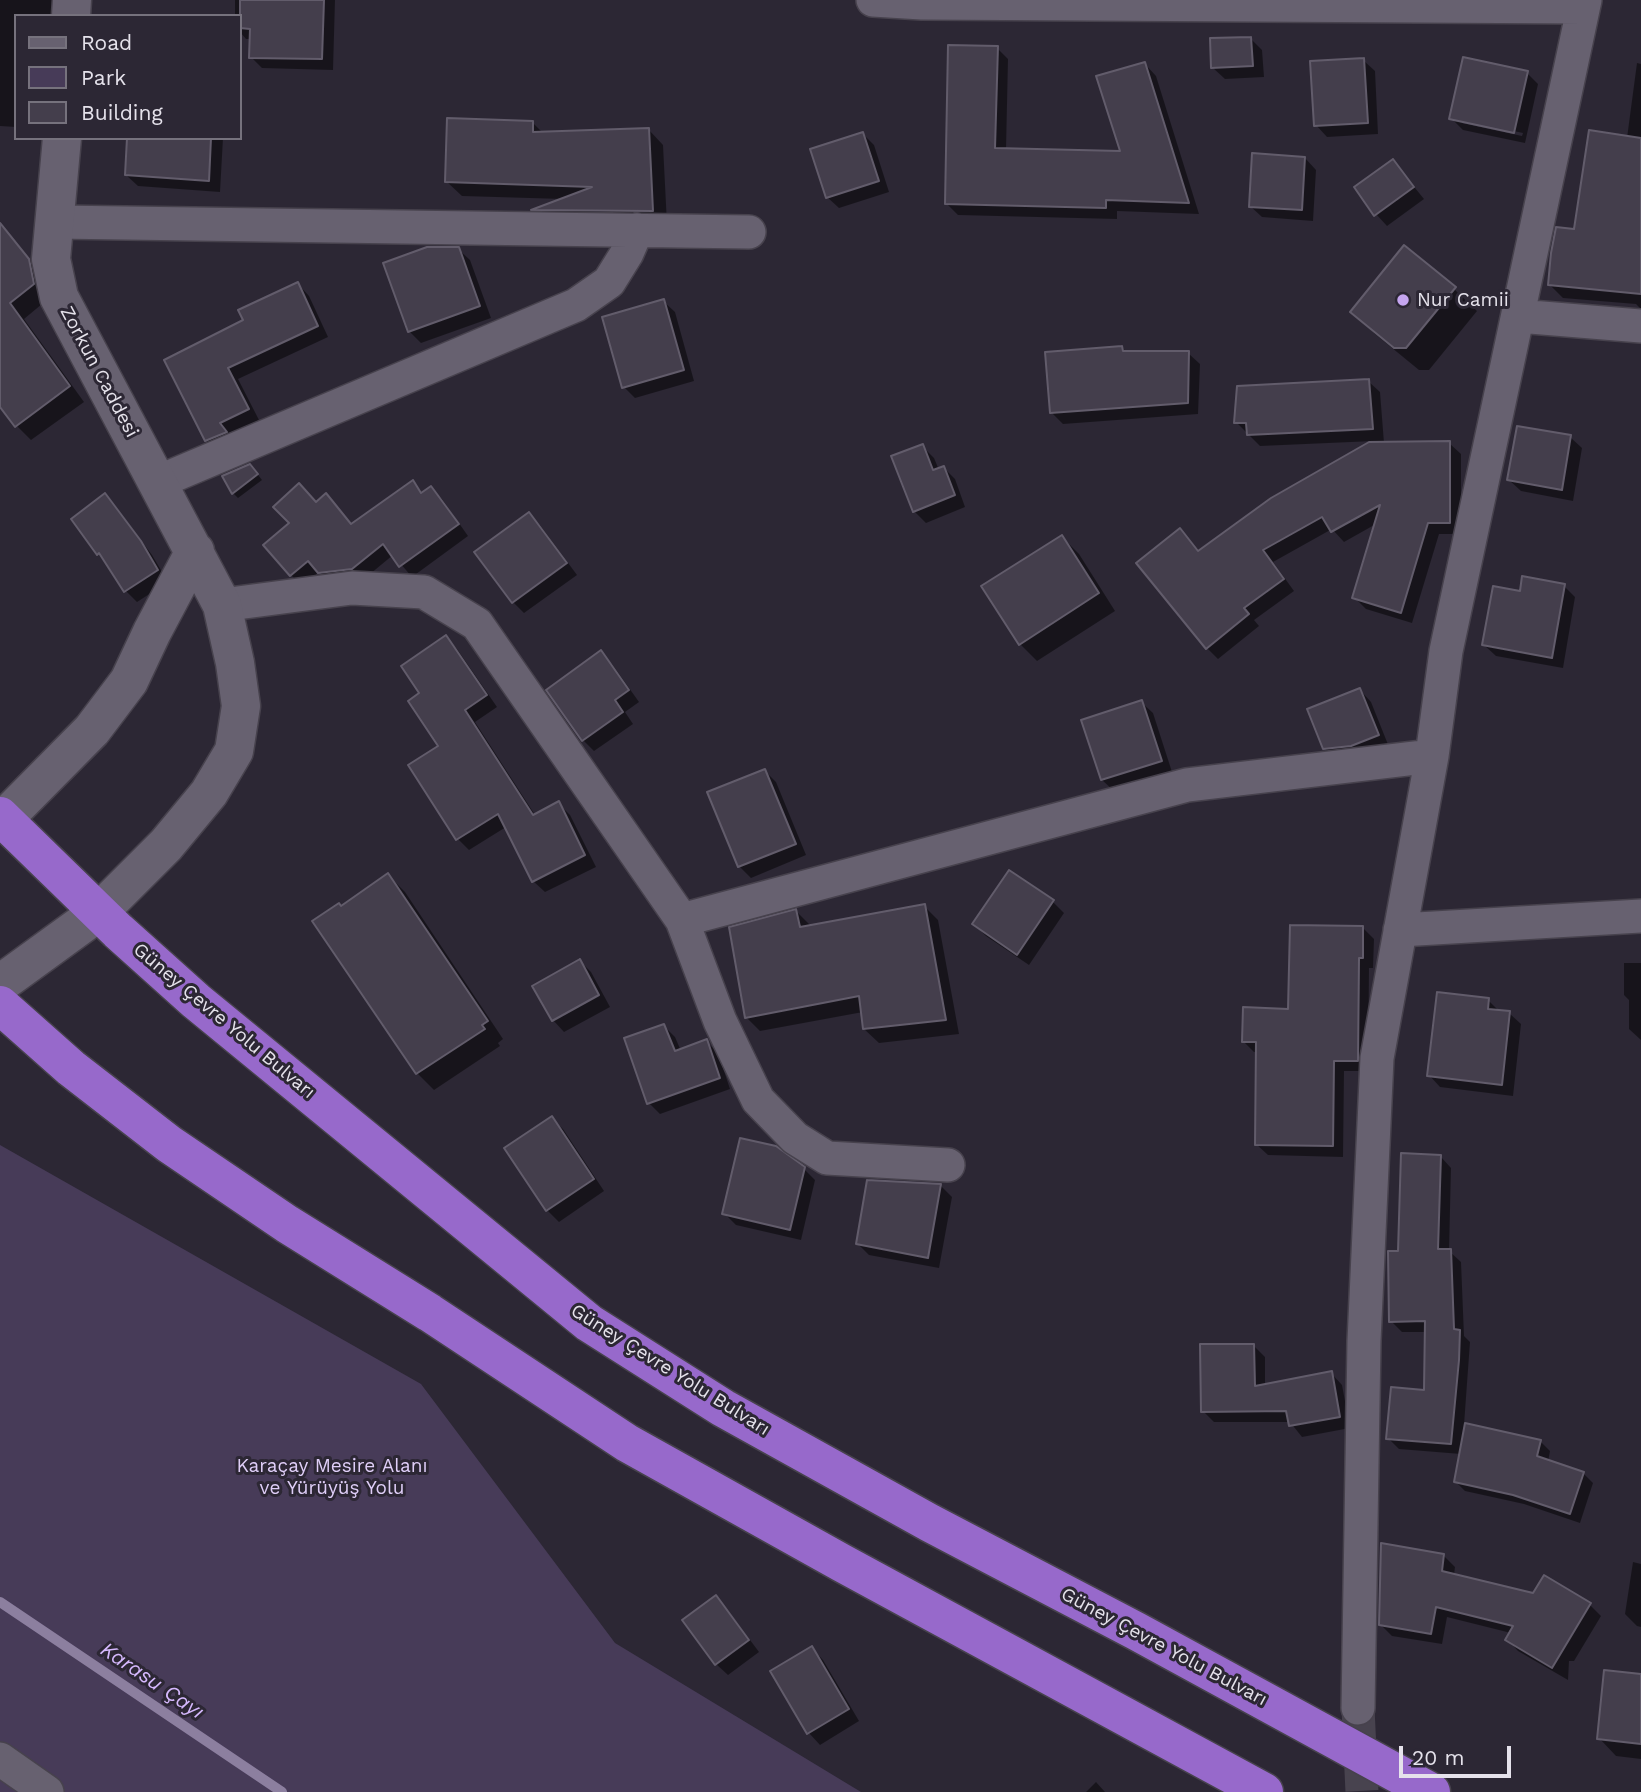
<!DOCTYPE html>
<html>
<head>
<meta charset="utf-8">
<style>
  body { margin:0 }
  #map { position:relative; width:1641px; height:1792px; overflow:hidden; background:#2c2734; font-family:"Work Sans",sans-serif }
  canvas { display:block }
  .legend { position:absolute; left:14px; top:14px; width:228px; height:126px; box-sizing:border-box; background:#2c2734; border:2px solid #76727d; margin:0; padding:9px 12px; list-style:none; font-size:21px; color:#e5e2eb }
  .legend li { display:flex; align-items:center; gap:14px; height:35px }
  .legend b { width:35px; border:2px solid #76727d }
  .scale { position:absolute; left:1399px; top:1746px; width:112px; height:32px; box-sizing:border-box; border:4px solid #e5e2eb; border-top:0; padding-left:9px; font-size:21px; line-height:24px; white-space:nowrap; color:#e5e2eb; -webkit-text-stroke:5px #2c2734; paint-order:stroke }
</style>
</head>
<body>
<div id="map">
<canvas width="1641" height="1792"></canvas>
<ul class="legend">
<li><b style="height:9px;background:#676170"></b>Road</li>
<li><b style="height:19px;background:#473b58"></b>Park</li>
<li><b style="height:19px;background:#443e4c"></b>Building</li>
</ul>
<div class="scale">20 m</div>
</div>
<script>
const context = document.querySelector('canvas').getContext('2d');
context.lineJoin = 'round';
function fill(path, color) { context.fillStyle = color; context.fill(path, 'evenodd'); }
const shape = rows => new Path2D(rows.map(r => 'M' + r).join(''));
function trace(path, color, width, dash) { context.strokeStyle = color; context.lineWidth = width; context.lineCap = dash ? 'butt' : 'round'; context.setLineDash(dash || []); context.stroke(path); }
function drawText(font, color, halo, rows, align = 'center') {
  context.font = font + ' "Work Sans",sans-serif'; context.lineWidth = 6; context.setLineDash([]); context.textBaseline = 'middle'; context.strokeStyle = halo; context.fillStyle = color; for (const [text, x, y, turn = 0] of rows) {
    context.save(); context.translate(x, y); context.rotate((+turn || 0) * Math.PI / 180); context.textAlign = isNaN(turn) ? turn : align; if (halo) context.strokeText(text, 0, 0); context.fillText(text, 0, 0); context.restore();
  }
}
const green = shape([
  [0,1145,421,1384,615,1643,861,1792,0,1792]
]);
const shadow = shape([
  [0,0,59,0,60,16,16,16,16,127,0,126],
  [235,0,335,0,333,70,262,68,251,57,251,39,246,39,240,32,240,16,235,16],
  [1251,39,1262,50,1264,77,1225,79,1213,68],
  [997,48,1008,59,1006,150,1122,153,1145,64,1156,76,1199,214,1117,211,1117,219,958,215,947,204],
  [1363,60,1375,71,1378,134,1327,137,1316,125],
  [1637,63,1641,64,1641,309,1636,304,1563,298,1550,285,1575,231,1627,138],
  [1527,73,1538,84,1525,143,1463,130,1451,118],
  [1462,120,1523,133,1522,136,1462,123],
  [532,122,544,134,649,130,663,145,667,224,548,224,534,210,563,199,462,196,447,182],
  [863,134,874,145,889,192,839,208,827,197],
  [129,138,223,138,220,192,138,186,126,175],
  [1305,158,1316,170,1313,221,1262,217,1250,206],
  [1393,161,1424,199,1387,226,1376,214],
  [0,225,43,275,48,299,24,319,84,402,31,440,16,425,0,404],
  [458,249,470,260,491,318,421,343,409,331],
  [298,284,309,296,328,337,238,379,259,420,230,435,218,452,206,440,166,361,245,321],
  [1454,289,1477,311,1429,370,1419,370,1375,334,1352,312],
  [663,301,675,312,694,381,635,398,624,387],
  [1122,347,1127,353,1188,353,1200,364,1198,414,1063,424,1052,413],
  [1368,381,1380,392,1384,443,1449,443,1461,454,1461,534,1439,534,1412,623,1366,609,1354,597,1376,524,1344,542,1332,529,1273,562,1294,591,1254,620,1259,626,1218,659,1207,648,1180,530,1199,552,1272,499,1374,441,1260,446,1236,422],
  [1570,437,1582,448,1573,501,1521,491,1509,480],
  [922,446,934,458,939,470,944,468,955,479,965,507,926,523,914,511],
  [255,471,262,480,238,498,233,493],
  [412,483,423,493,431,488,442,499,468,536,412,577,393,555,364,579,331,583,319,572,302,586,291,575,316,504,326,495,353,526],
  [105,496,116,507,152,555,168,582,137,602,126,591,106,561,99,553],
  [529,514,540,525,577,575,524,613,513,602],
  [1062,537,1079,554,1115,611,1037,661,1020,644],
  [1564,586,1575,597,1563,668,1496,656,1484,645,1521,593],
  [446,638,457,649,497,707,475,722,535,815,558,803,570,815,596,867,545,892,533,881,506,827,469,850,458,839,441,746,422,693],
  [600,653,612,664,639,702,625,712,633,724,594,751,583,740],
  [1360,690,1371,702,1389,747,1336,760,1325,749],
  [1141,702,1153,713,1172,772,1114,791,1102,780],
  [765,771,776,782,806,855,751,878,739,866],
  [1010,872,1053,902,1064,913,1029,965,986,936,974,924],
  [388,875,405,892,503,1039,498,1043,500,1046,434,1090,417,1073,314,921,341,908],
  [924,906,938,920,959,1034,879,1043,864,1029,863,1012,760,1031,746,1017,796,911,810,925],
  [1363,928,1374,939,1373,968,1369,968,1368,1071,1344,1071,1343,1157,1268,1155,1256,1144,1258,1052,1254,1052,1243,1041,1289,1011],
  [580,961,591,972,610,1007,564,1032,553,1020],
  [1624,963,1641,963,1641,1040,1629,1029,1629,1000,1624,995],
  [1488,1000,1500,1012,1509,1013,1521,1024,1513,1096,1440,1087,1429,1075],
  [664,1026,675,1037,681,1051,706,1041,718,1053,730,1089,660,1114,649,1103],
  [551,1118,563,1129,604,1191,559,1222,547,1210,506,1148],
  [1441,1157,1451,1168,1449,1251,1461,1262,1464,1336,1470,1342,1464,1425,1540,1441,1550,1451,1548,1462,1583,1473,1593,1483,1580,1523,1524,1504,1465,1491,1455,1481,1461,1454,1399,1449,1388,1438,1425,1392,1427,1332,1402,1332,1391,1321,1400,1253],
  [803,1168,815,1180,801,1240,736,1225,724,1213],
  [941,1186,952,1197,939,1268,869,1255,858,1244],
  [1253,1345,1265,1357,1265,1386,1331,1373,1342,1385,1350,1428,1302,1437,1290,1422,1214,1422,1203,1411],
  [1444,1556,1455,1567,1454,1575,1534,1595,1590,1605,1601,1616,1574,1661,1569,1661,1568,1680,1518,1651,1507,1639,1511,1633,1447,1617,1442,1644,1392,1636,1380,1624],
  [1633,1562,1641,1564,1641,1627,1637,1626,1625,1614],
  [716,1597,727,1609,759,1652,728,1675,716,1664],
  [812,1648,823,1660,859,1721,820,1745,809,1733,772,1672],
  [1641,1691,1641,1759,1616,1756,1599,1738],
  [1096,1782,1105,1792,1086,1792]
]);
const stream = shape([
  [0,1602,282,1792]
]);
const building = shape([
  [240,0,324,0,322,59,249,58,250,29,240,28,240,0],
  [1251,37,1253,66,1211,68,1210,38,1251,37],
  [948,45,998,46,995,148,1120,151,1096,76,1145,62,1189,203,1106,200,1106,208,945,204,948,45],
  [1463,57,1528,71,1514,133,1449,119,1463,57],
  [1364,58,1368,123,1314,126,1310,61,1364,58],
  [447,118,533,121,533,132,649,128,653,211,531,210,592,187,445,182,447,118],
  [1589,130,1641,138,1641,294,1548,285,1551,253,1556,227,1574,229,1589,130],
  [863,132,879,181,826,198,810,149,863,132],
  [127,138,211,138,209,181,125,175,127,138],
  [1252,153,1305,157,1302,210,1249,207,1252,153],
  [1393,159,1414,187,1374,216,1354,187,1393,159],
  [0,223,29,259,34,284,10,303,70,386,15,427,0,407,0,223],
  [1404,245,1456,287,1406,348,1394,348,1350,312,1404,245],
  [427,247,459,247,480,306,408,332,383,263,427,247],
  [298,282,318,326,228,368,249,409,220,423,227,432,205,441,164,360,243,320,238,310,298,282],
  [664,299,684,370,622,388,602,317,664,299],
  [1122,346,1123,351,1189,351,1188,403,1050,413,1045,352,1122,346],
  [1369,379,1373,429,1247,435,1246,423,1234,423,1237,386,1369,379],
  [1517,426,1571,435,1562,490,1507,480,1517,426],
  [1450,441,1450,523,1428,523,1401,613,1352,598,1380,505,1331,532,1322,517,1263,550,1284,579,1244,608,1249,614,1206,649,1136,563,1180,528,1198,551,1271,498,1369,442,1450,441],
  [923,444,933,470,944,466,955,495,913,512,891,456,923,444],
  [250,464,258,474,232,494,222,476,250,464],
  [413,480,421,493,431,486,459,524,399,567,383,544,352,569,318,573,308,561,290,576,263,545,289,523,273,507,299,483,316,502,326,493,351,524,413,480],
  [105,493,141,541,158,570,124,592,99,553,97,555,71,519,105,493],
  [529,512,567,563,512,603,474,552,529,512],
  [1062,535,1099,593,1019,645,981,586,1062,535],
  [1522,576,1565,584,1552,658,1482,645,1493,586,1520,591,1522,576],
  [446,635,487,695,465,710,533,815,559,801,585,855,532,882,498,814,456,840,408,765,438,746,408,701,419,693,401,666,446,635],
  [601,650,629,690,615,700,623,712,582,741,546,690,601,650],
  [1360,688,1379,735,1351,746,1323,749,1307,709,1360,688],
  [1142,700,1162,761,1101,780,1081,720,1142,700],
  [765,769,796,844,738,867,707,792,765,769],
  [1009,870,1054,900,1017,955,972,924,1009,870],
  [388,873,488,1021,482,1025,485,1029,416,1074,312,921,339,903,341,906,388,873],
  [925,904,946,1020,863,1029,859,996,745,1018,729,927,796,909,800,927,925,904],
  [1290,925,1363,926,1363,958,1359,958,1358,1061,1334,1061,1333,1146,1255,1145,1256,1042,1242,1042,1243,1007,1288,1009,1290,925],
  [580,959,599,995,552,1021,532,986,580,959],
  [1437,992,1489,998,1488,1009,1510,1011,1502,1085,1427,1076,1437,992],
  [664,1024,675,1051,707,1039,720,1078,647,1104,624,1038,664,1024],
  [552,1116,594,1179,546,1211,504,1148,552,1116],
  [740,1138,776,1146,805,1167,790,1230,722,1214,740,1138],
  [1401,1153,1441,1155,1438,1249,1451,1249,1454,1329,1460,1330,1459,1360,1451,1444,1386,1439,1391,1387,1424,1390,1425,1321,1389,1322,1388,1251,1398,1251,1401,1153],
  [867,1180,941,1184,928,1258,856,1244,867,1180],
  [1200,1344,1254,1344,1255,1386,1332,1371,1340,1417,1289,1426,1286,1411,1201,1412,1200,1344],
  [1465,1423,1541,1440,1537,1456,1584,1472,1570,1514,1513,1495,1454,1482,1465,1423],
  [1381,1543,1444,1554,1442,1571,1533,1593,1544,1575,1591,1603,1552,1668,1505,1640,1513,1626,1436,1607,1431,1634,1379,1625,1381,1543],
  [716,1595,749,1640,715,1665,682,1620,716,1595],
  [812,1646,849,1709,807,1734,770,1671,812,1646],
  [1604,1670,1641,1674,1641,1744,1597,1739,1604,1670]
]);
const minorTunnel = shape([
  [1358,1708,1362,1792]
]);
const minor = shape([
  [873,0,922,3,1583,7],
  [56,222,749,232],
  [1518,316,1641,326],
  [158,482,576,305,609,282,627,253,637,230],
  [222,605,352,588,424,592,477,624,682,920,1187,785,1432,756],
  [682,920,720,1021,758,1100,795,1138,827,1158,948,1165],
  [1400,930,1641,916],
  [1358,1708,1364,1341,1377,1058,1432,756,1446,651,1585,0],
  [0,1759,47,1792]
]);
const tertiary = shape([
  [71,16,72,0],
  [0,823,92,730,129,681,152,632,195,551],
  [0,984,99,912,166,845,209,793,234,751,241,706,235,663,222,605,59,297,51,259,62,138]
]);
const trunk = shape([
  [0,816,118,931,196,1001,589,1323,723,1408,930,1523,1136,1631,1431,1792],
  [0,1005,71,1068,169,1144,287,1224,430,1313,627,1443,842,1563,1264,1792]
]);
const markers = [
  [1403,300,7,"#c6a6f0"]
];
const poiNames = [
  ["Nur Camii",1417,300]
];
const streetNames = [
  ["Zorkun Caddesi",99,372,62],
  ["Güney Çevre Yolu Bulvarı",224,1021,40],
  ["Güney Çevre Yolu Bulvarı",670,1370,32],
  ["Güney Çevre Yolu Bulvarı",1164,1647,28]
];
const parkNames = [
  ["Karaçay Mesire Alanı",332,1466],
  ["ve Yürüyüş Yolu",332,1488]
];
const waterNames = [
  ["Karasu Çayı",152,1681,34]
];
fill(green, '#473b58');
fill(shadow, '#0007');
trace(stream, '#8c7f9f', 10);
fill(building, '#443e4c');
trace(building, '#625c6b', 2);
trace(minorTunnel, '#48434f', 33, [33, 17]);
trace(minor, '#47424d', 36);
trace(tertiary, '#47424d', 41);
trace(trunk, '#47424d', 41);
trace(minor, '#676170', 33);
trace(tertiary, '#676170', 38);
trace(trunk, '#9769cb', 38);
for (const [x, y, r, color] of markers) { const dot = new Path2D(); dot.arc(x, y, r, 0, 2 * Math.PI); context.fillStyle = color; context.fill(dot); trace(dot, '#2c2734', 2.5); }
drawText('19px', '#e5e2eb', '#2c2734', poiNames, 'left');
drawText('19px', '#e5e2eb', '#2c2734', streetNames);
drawText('19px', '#dfcef8', '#2c2734', parkNames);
drawText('italic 21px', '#d5b8fd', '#2c2734', waterNames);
</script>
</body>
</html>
